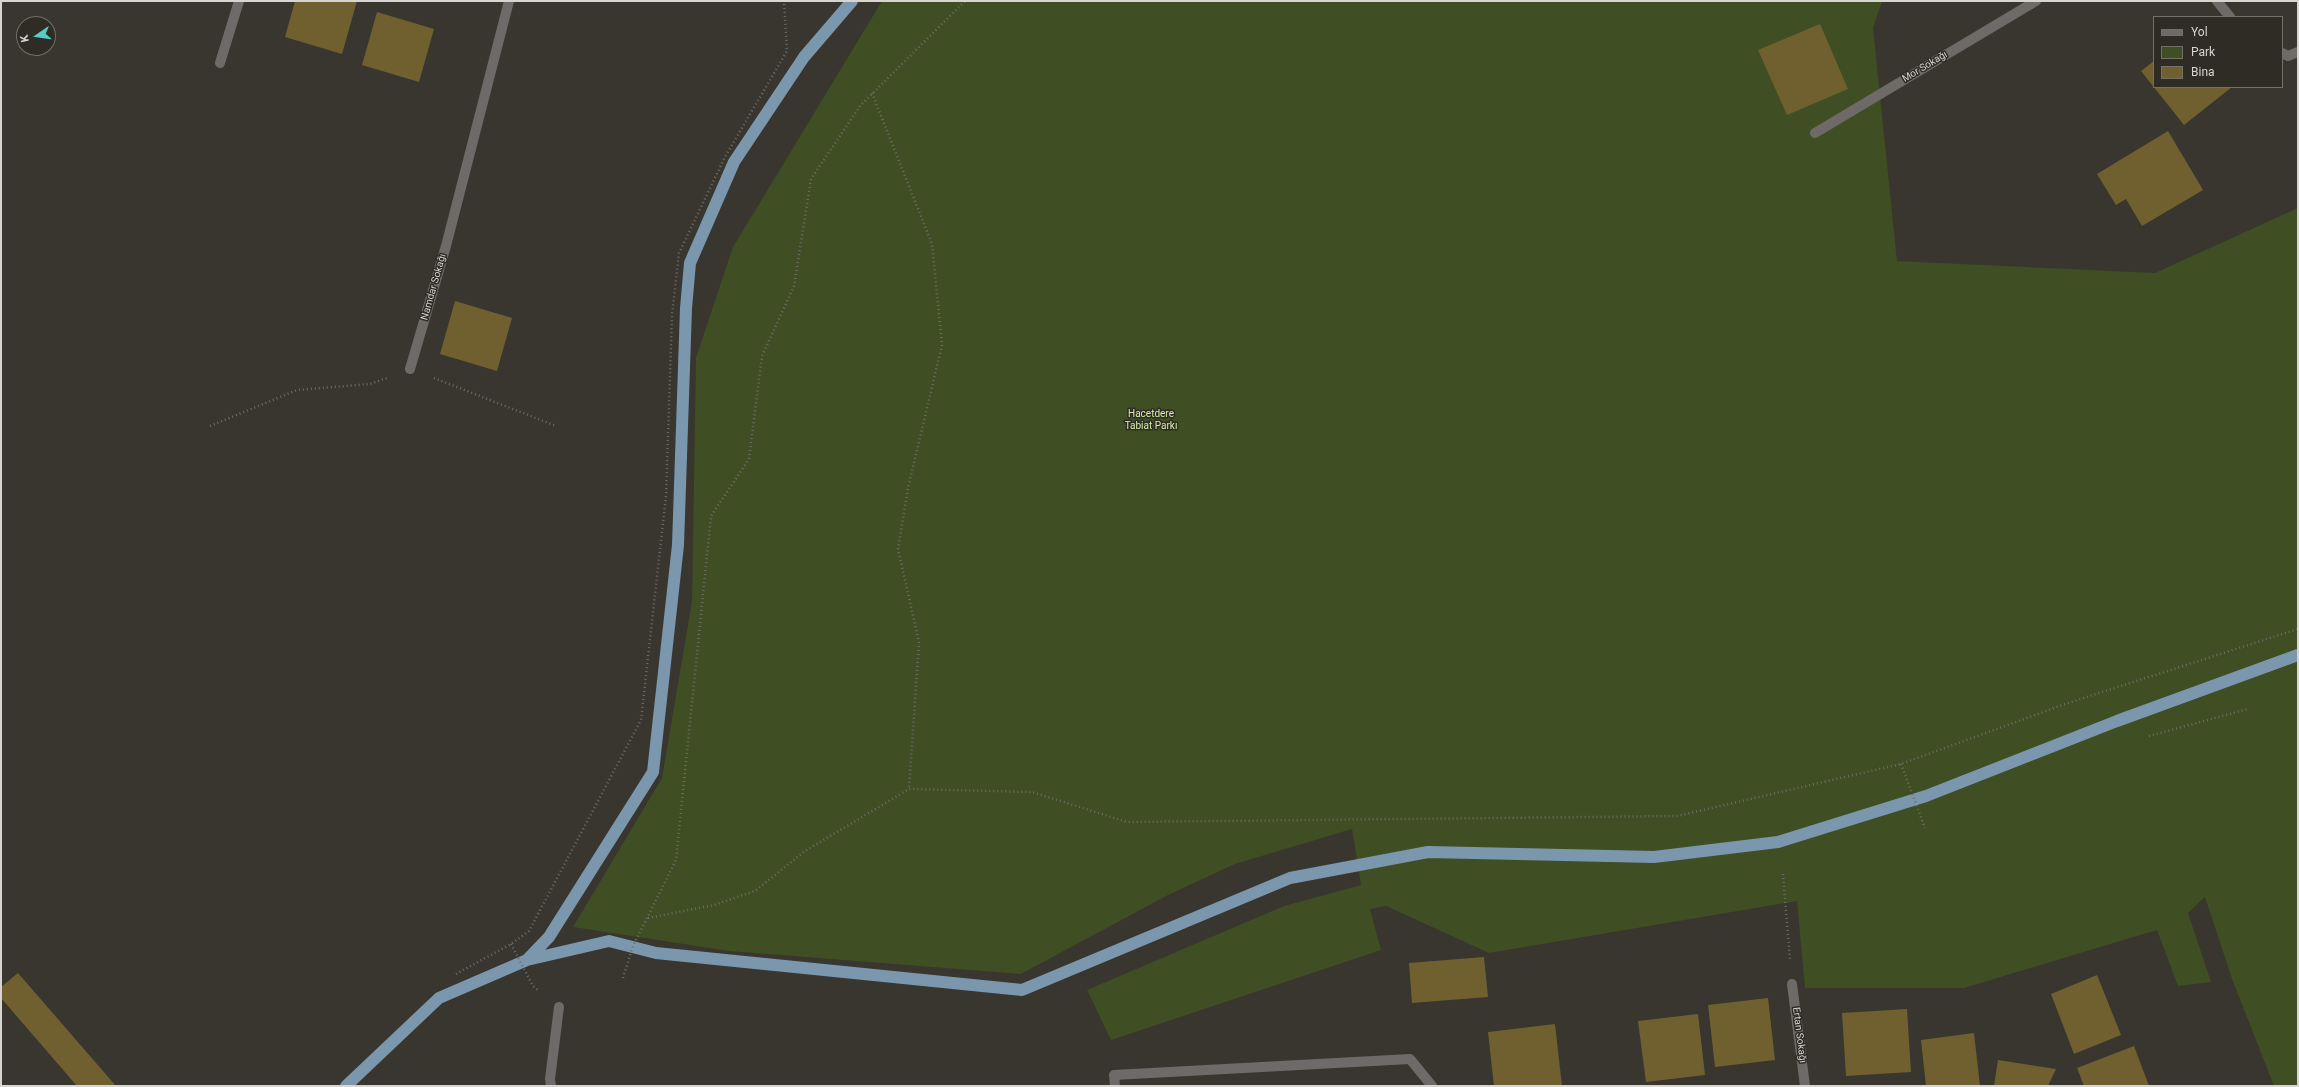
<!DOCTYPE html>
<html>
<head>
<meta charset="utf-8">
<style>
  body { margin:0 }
  #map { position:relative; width:2299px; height:1087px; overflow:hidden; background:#38362e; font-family:Roboto,sans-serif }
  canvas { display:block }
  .frame { position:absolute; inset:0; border:2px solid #d7d5d0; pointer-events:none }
  .legend { position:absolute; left:2153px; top:16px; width:130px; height:72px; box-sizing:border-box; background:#2e2c25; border:1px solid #727069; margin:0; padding:5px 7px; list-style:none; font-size:12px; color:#d7d5d0 }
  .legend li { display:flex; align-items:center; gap:8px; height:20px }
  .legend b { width:20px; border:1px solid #727069 }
  .north { position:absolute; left:16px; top:16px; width:40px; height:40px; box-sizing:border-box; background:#2e2c25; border:1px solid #727069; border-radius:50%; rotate:257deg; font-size:11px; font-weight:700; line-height:16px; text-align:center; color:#d7d5d0 }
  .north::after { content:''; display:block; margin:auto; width:14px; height:18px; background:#54cdc6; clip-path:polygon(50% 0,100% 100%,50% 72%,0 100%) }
</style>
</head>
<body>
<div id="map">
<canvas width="2299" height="1087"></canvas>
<div class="frame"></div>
<ul class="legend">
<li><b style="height:5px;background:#6e6a68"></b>Yol</li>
<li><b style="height:11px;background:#3f4e23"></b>Park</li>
<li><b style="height:11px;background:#706030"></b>Bina</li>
</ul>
<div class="north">K</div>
</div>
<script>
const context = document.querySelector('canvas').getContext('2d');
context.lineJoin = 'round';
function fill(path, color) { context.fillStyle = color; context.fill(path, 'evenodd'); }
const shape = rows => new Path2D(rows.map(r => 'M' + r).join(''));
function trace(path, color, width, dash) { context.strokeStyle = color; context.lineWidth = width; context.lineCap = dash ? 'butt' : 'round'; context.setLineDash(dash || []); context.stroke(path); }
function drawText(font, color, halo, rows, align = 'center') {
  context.font = font + ' Roboto,sans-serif'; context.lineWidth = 3; context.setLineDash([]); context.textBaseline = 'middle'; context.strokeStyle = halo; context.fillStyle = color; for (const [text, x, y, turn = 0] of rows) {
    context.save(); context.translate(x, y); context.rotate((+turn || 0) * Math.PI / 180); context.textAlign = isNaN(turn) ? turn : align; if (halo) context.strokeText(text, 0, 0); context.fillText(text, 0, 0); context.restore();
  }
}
const green = shape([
  [882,1,1882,1,1873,28,1897,261,2155,273,2298,208,2298,1086,2274,1086,2232,979,2205,897,2188,913,2211,982,2178,986,2157,930,1964,988,1805,988,1797,901,1489,953,1386,906,1370,909,1381,950,1111,1040,1087,990,1284,906,1361,885,1352,829,1235,864,1168,895,1021,974,729,951,573,927,662,778,692,601,696,358,733,247]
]);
const stream = shape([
  [527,960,609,941,656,953,1022,990,1290,878,1428,852,1654,857,1778,842,1926,796,2117,721,2298,655],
  [346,1086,439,998,527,960,549,937,653,772,678,545,686,308,690,263,734,162,804,57,852,1]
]);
const building = shape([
  [295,1,357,1,342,54,285,37],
  [377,12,434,29,419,82,362,65],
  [1820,24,1848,89,1787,115,1758,50],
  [2154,61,2154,87,2232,87,2184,125,2141,71],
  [2168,131,2203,190,2142,226,2126,199,2116,205,2097,174],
  [455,301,512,318,497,371,440,354],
  [1484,957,1488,997,1412,1003,1409,963],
  [18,973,116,1086,77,1086,1,998,1,987],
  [2097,975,2121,1035,2074,1054,2051,994],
  [1768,998,1775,1060,1715,1067,1708,1005],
  [1907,1009,1911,1072,1846,1076,1842,1013],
  [1698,1014,1705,1075,1646,1082,1638,1021],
  [1555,1024,1562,1086,1494,1086,1488,1032],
  [1974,1033,1980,1086,1926,1086,1921,1040],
  [2134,1046,2149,1086,2084,1086,2077,1068],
  [1998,1060,2056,1069,2048,1086,1994,1086]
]);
const path = shape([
  [872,93,932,244,942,345,908,488,898,549,919,642,909,789],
  [434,378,556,426],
  [210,426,297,390,370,384,387,378],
  [2149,736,2248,709],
  [1901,764,1925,828],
  [1783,874,1790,960],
  [648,918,714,905,755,891,805,851,909,789,1032,792,1127,822,1677,816,1901,764,2065,704,2298,629],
  [511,944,533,986,539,991],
  [456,974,511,944,529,931,641,720,666,496,672,315,679,253,725,157,787,51,784,1],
  [623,978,633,946,676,860,711,516,749,459,762,356,794,286,811,179,860,106,965,1]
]);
const minor = shape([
  [2217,1,2230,17],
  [2282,53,2288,56,2298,52],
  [220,63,239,1],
  [1815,133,2036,1],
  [410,369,446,246,509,1],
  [1792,984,1805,1086],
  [551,1086,550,1079,559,1007],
  [1115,1086,1114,1075,1410,1059,1432,1086]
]);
const streetNames = [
  ["Mor Sokağı",1925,67,-31],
  ["Namdar Sokağı",434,287,-74],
  ["Ertan Sokağı",1799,1035,83]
];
const parkNames = [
  ["Hacetdere",1151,414],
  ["Tabiat Parkı",1151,426]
];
fill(green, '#3f4e23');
trace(stream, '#7b97ae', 12);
fill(building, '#706030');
trace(path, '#6e6c65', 2.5, [1, 3]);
trace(minor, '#6e6a68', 10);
drawText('10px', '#d7d5d0', '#2e2c25', streetNames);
drawText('10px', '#d4f0a7', '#2e2c25', parkNames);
</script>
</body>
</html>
